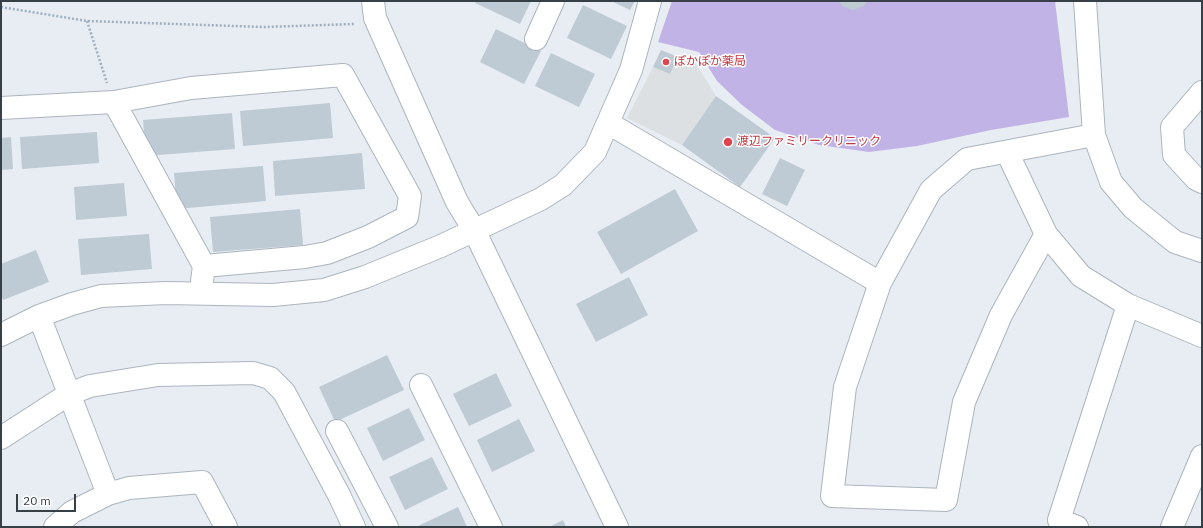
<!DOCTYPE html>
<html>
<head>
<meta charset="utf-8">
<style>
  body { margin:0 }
  #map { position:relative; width:1203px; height:528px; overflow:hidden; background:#e8edf3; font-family:"IBM Plex Sans",sans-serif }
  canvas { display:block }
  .frame { position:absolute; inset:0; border:2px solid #374047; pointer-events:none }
  .scale { position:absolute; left:16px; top:494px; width:60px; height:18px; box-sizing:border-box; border:2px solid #374047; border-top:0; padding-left:5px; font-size:12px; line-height:14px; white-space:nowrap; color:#374047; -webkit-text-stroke:3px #fff; paint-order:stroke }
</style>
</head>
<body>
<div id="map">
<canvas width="1203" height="528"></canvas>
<div class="frame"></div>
<div class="scale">20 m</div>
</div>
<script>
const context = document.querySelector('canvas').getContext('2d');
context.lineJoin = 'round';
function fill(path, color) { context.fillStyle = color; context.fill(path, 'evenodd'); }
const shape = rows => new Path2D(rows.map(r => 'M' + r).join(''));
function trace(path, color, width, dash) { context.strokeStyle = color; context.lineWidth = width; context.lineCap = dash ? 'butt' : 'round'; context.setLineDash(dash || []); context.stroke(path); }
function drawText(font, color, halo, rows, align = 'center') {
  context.font = font + ' "IBM Plex Sans","Noto Sans JP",sans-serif'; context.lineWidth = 3; context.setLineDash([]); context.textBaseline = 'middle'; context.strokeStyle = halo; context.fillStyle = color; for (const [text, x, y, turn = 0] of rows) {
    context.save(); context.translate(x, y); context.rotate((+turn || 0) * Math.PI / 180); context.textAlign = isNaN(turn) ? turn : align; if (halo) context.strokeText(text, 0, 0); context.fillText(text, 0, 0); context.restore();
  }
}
const green = shape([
  [672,1,1055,1,1069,117,991,130,917,146,869,152,819,145,775,130,742,105,717,81,699,52,658,42]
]);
const parking = shape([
  [678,57,693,59,716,96,682,145,627,118,653,67,670,74]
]);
const building = shape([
  [476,1,531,1,520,24,475,3],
  [611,1,635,1,630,10],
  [839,1,867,1,864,6,853,10,842,6],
  [583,5,627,26,611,59,567,38],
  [496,29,541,51,524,84,480,62],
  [661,50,678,57,670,74,653,67],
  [551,53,595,74,579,107,535,86],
  [716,96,775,138,740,187,682,145],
  [330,103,333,138,243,146,240,111],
  [232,113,235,149,146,156,143,120],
  [97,132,99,163,22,169,20,137],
  [11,137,13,169,1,170,1,138],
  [362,153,365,189,275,196,273,161],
  [780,158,805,170,787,206,762,194],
  [263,166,266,201,177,209,174,173],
  [124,183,127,216,76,220,74,187],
  [675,189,698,231,621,274,597,232],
  [300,209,303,245,213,252,210,217],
  [149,234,152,269,81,275,78,239],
  [36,250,49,282,3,300,1,294,1,264],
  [629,277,648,315,596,342,576,304],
  [387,355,404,390,335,422,319,387],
  [496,373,512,406,469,426,453,394],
  [409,408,425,440,383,461,367,428],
  [519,419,535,451,492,472,477,440],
  [432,457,448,489,405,510,389,477],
  [458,507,467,527,416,527],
  [563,520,566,527,549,527]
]);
const path = shape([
  [1,7,87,21,264,27,355,24],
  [87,21,107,83]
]);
const minor = shape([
  [373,1,375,18,457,202,474,230,617,527],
  [1085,1,1094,135,1111,182,1133,208,1175,242,1202,251],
  [536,39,553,1],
  [1202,92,1172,127,1174,155,1196,179,1202,182],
  [114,102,204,266,202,281],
  [1,108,114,102,191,88,343,75,410,196,407,217,368,237,327,253,305,257,204,266],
  [608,123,880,283,931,190,967,159,1094,135],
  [1007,152,1046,234,1081,276,1128,305,1202,336],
  [880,283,845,387,832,496,946,500,964,402,1001,315,1046,234],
  [39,316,108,494],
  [1,335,39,316,72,304,101,296,166,293,273,295,324,290,365,277,441,246,541,199,563,185,595,152,631,70,650,1],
  [421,385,491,527],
  [337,431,387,527],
  [1,438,69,394,90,386,158,375,253,373,270,378,284,392,339,495,354,527],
  [55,527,72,512,108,494,129,488,202,482,226,527],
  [1077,527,1059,520,1128,305],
  [1172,527,1202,456]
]);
const markers = [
  [666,62,4,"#e0444e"],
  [728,142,5,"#e0444e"]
];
const healthNames = [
  ["ぽかぽか薬局",674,62],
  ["渡辺ファミリークリニック",737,142]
];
fill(green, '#c2b3e6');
fill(parking, '#dde0e2');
fill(building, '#becad4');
trace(minor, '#abb5be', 24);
trace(path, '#9dafc0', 2.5, [2, 2]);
trace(minor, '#fff', 22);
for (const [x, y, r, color] of markers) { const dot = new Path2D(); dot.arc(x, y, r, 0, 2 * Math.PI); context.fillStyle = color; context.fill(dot); trace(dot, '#fff', 1.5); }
drawText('12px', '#be3a42', '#fff', healthNames, 'left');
</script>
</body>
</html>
